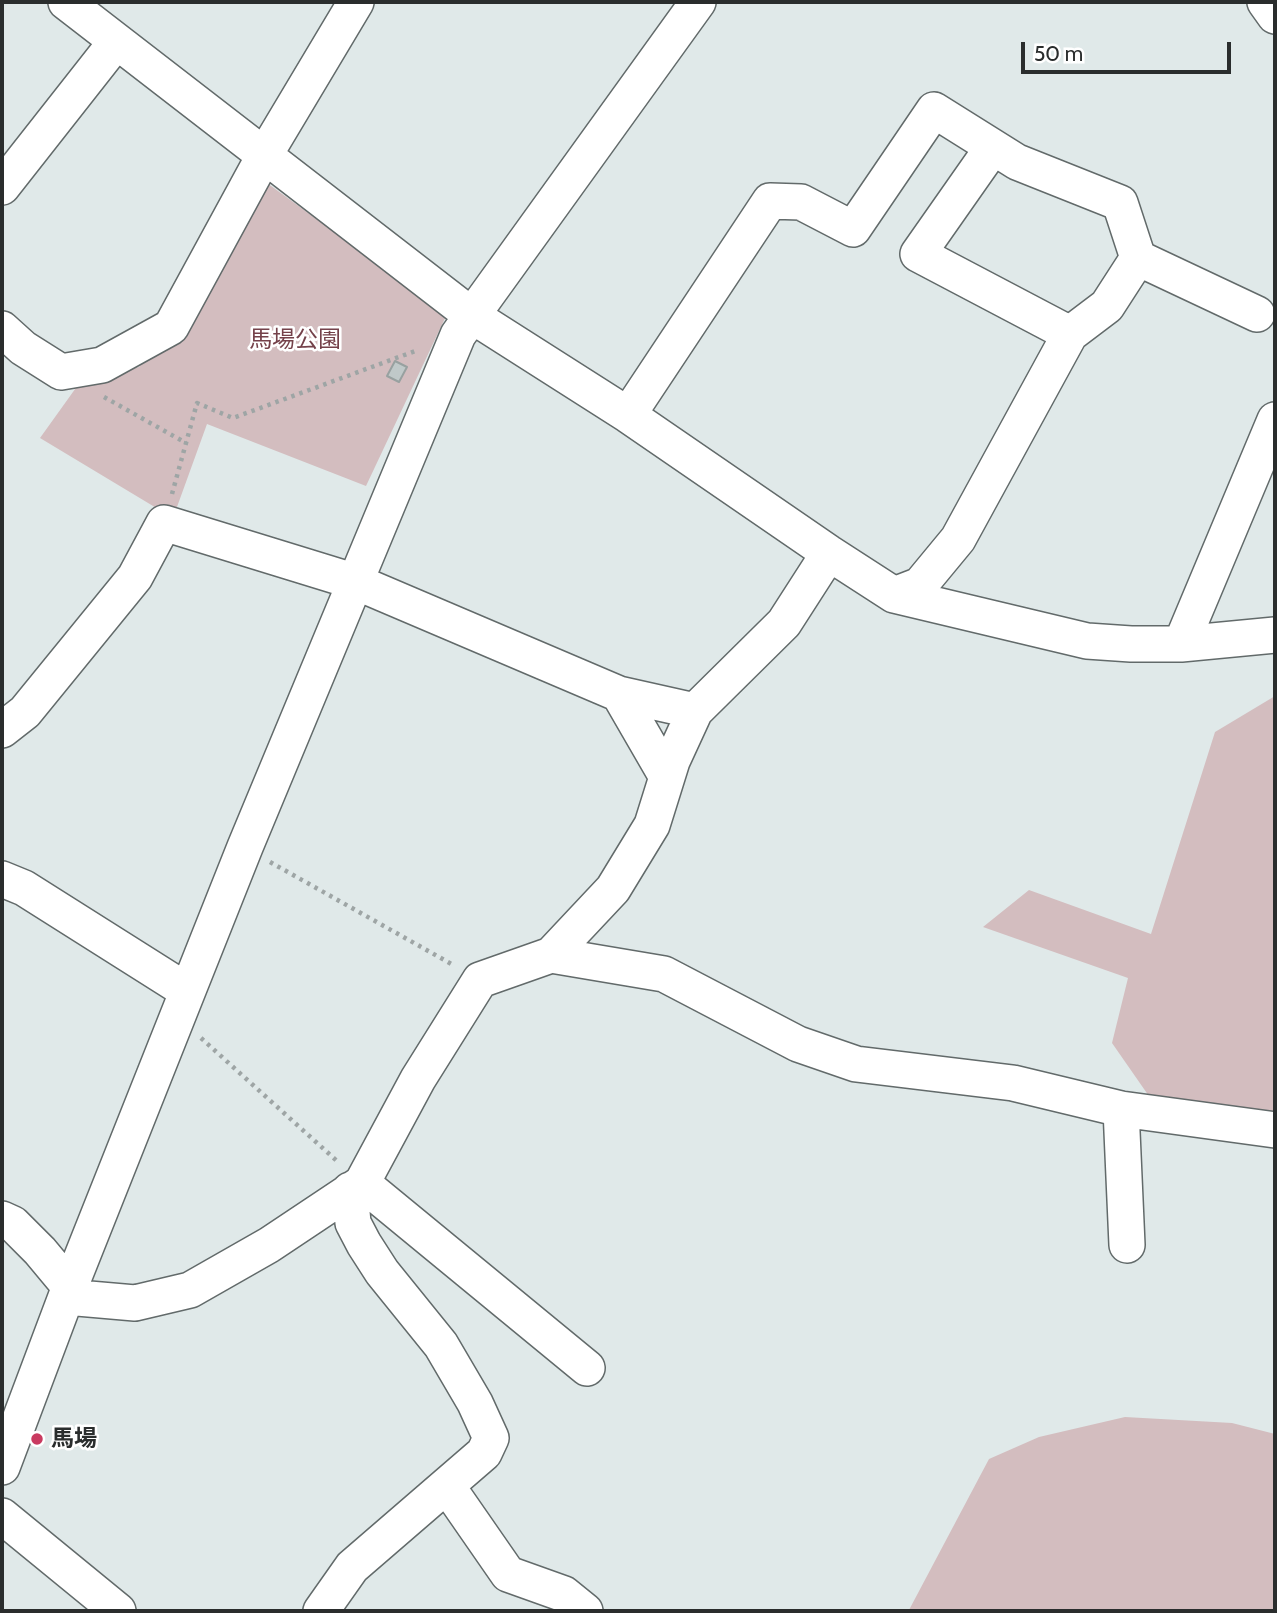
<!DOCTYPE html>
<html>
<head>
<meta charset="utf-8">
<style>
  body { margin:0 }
  #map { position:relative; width:1277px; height:1613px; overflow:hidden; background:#e0e9e9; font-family:Cabin,sans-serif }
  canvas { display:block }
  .frame { position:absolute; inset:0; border:4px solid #2a2d2d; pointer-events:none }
  .scale { position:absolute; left:1021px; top:42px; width:210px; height:32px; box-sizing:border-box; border:4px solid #2a2d2d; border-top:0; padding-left:9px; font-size:21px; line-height:24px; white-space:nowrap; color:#2a2d2d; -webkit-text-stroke:5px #fff; paint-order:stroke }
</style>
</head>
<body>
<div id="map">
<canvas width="1277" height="1613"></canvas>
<div class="frame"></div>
<div class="scale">50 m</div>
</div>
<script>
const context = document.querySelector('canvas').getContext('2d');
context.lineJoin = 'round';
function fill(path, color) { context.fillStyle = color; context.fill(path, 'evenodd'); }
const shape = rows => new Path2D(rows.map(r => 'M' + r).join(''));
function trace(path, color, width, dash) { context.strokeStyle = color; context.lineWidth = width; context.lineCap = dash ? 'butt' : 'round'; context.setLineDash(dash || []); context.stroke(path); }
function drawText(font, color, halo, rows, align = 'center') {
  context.font = font + ' Cabin,"Noto Sans JP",sans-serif'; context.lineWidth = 5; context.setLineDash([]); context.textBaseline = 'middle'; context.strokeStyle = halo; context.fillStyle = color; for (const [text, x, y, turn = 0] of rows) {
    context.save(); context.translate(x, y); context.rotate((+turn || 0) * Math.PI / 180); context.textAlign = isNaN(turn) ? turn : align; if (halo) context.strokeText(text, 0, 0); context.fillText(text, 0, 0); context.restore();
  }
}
const green = shape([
  [267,183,447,314,366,486,207,424,173,518,40,438,83,378,139,367,171,326],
  [1275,696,1275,1137,1176,1135,1112,1043,1128,978,983,927,1029,890,1151,934,1215,732],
  [1125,1417,1232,1423,1275,1434,1275,1611,909,1610,989,1459,1039,1437]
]);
const building = shape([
  [395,361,407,367,399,382,387,376,395,361]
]);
const path = shape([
  [104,397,186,443],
  [172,494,197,403,233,418,418,350],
  [270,862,455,966],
  [201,1038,337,1161]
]);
const minor = shape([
  [66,2,471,315,628,415,829,553,894,595,1087,641,1131,644,1181,644,1275,635],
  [1265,2,1275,16],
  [993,147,918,254,1070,334],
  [2,187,116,42],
  [2,329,23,348,61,372,102,365,171,327,264,156,356,2],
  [628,415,770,201,801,202,853,229,934,110,1017,162,1120,203,1138,258,1257,314],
  [894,595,920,585,958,539,1070,334,1107,306,1138,258],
  [1181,644,1275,420],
  [619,694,667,777],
  [2,730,25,712,135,577,164,523,356,582,619,694,695,711],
  [2,879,24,888,187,991],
  [551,955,664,974,798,1044,856,1064,1013,1083,1121,1109,1275,1130],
  [1121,1109,1127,1245],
  [362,1183,587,1368],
  [2,1219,13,1224,40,1251,70,1287],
  [66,1297,135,1303,190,1290,269,1245,362,1183,418,1079,480,980,551,955,613,889,652,825,672,761,695,711,784,623,829,553],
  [2,1467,66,1297,245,847,458,335,698,2],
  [447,1486,508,1574,564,1594,585,1611],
  [2,1516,118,1611],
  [321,1611,352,1567,484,1453,491,1438,475,1403,441,1345,382,1272,364,1244,353,1223,350,1190]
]);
const markers = [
  [37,1439,7,"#c93a60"]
];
const parkNames = [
  ["馬場公園",295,340]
];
const poiNames = [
  ["馬場",51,1439]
];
fill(green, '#d3bdbf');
fill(building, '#c0c9c9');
trace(building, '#98a1a0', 2);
trace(minor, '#626a6a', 38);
trace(path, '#9ea5a5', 4.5, [3.5, 5]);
trace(minor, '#fff', 35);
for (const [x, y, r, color] of markers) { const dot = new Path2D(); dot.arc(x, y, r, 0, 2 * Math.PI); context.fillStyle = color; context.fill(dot); trace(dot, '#fff', 2.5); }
drawText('23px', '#74414a', '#fff', parkNames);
drawText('bold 23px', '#2a2d2d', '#fff', poiNames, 'left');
</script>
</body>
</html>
